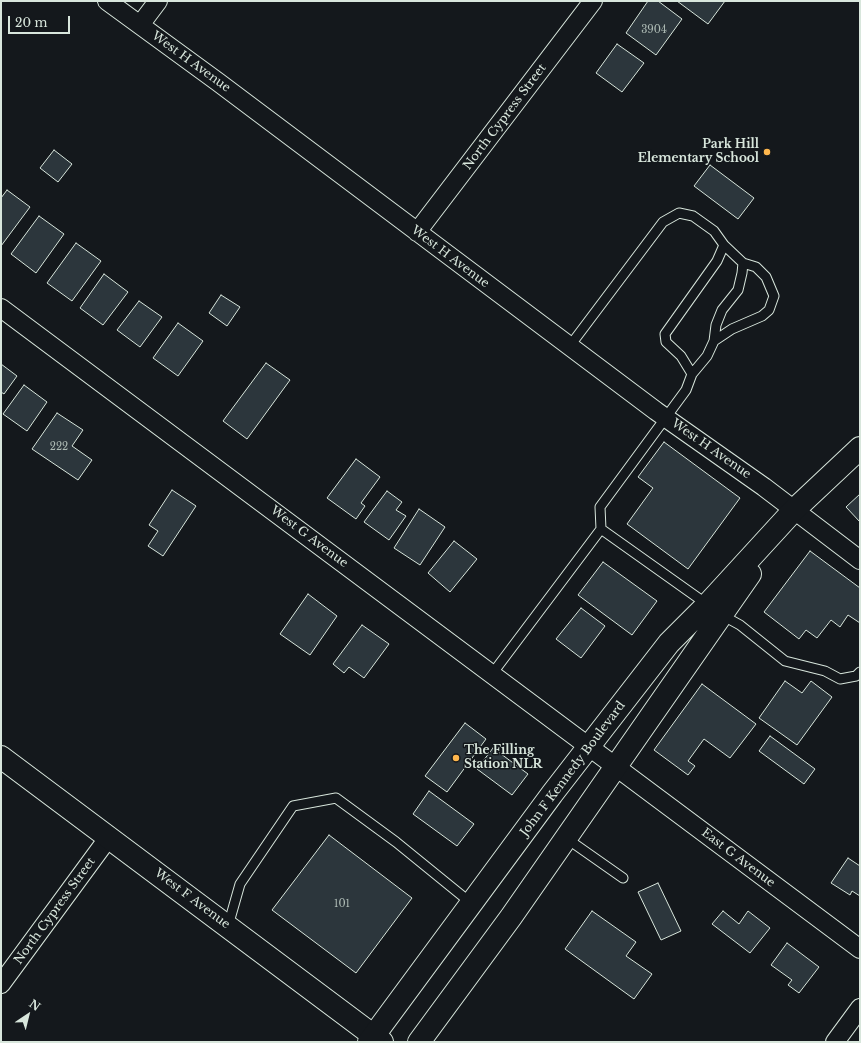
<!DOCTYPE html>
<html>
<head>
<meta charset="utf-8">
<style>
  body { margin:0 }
  #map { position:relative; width:861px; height:1043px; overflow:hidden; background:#14181c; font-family:"Libre Baskerville",serif }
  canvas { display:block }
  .frame { position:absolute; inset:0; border:2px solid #d8e6dc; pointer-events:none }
  .north { position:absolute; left:8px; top:995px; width:40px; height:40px; -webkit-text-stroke:3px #14181c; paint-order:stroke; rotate:35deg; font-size:11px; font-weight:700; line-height:16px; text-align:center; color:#d8e6dc }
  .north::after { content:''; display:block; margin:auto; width:14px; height:18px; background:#d8e6dc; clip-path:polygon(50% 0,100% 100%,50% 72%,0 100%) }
  .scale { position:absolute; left:8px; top:16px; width:62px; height:18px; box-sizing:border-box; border:2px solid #d8e6dc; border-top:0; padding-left:5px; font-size:12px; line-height:14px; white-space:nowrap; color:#d8e6dc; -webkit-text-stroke:3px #14181c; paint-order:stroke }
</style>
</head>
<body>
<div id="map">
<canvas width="861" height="1043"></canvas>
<div class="frame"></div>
<div class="north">N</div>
<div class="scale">20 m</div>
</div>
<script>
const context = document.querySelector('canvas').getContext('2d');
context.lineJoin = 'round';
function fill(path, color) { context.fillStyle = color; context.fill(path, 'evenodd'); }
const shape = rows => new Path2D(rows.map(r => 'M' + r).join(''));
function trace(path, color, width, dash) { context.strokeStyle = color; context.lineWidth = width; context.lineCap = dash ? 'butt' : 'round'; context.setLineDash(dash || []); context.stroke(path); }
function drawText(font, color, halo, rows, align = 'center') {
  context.font = font + ' "Libre Baskerville",serif'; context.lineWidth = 3; context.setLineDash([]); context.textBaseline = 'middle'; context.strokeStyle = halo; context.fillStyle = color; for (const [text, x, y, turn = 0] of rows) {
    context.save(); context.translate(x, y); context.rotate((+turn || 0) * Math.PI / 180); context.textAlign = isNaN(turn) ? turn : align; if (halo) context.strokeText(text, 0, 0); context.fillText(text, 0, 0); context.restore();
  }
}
const building = shape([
  [648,1,658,1,682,19,656,55,626,33,648,1],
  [677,1,725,1,708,24,677,1],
  [617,44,644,63,622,92,596,73,617,44],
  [54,150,72,164,58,182,40,168,54,150],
  [710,165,754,198,738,219,694,186,710,165],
  [7,190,30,207,1,246,1,198,7,190],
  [39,216,64,234,36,273,11,254,39,216],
  [76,243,101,261,72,301,47,283,76,243],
  [104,274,128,292,103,325,80,308,104,274],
  [221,295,240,307,227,326,209,313,221,295],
  [139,301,162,317,140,347,117,330,139,301],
  [178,323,203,341,178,376,153,358,178,323],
  [266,363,290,380,247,439,223,421,266,363],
  [1,364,17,376,4,394,1,392,1,364],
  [24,385,47,402,27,431,3,414,24,385],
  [57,413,83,430,72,446,92,460,78,480,32,449,57,413],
  [664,442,740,498,688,569,627,524,653,488,638,477,664,442],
  [356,459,380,477,361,503,365,506,356,519,327,498,356,459],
  [172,490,196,506,163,556,148,546,158,531,149,525,172,490],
  [387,491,402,502,396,510,406,516,389,540,364,522,387,491],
  [860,494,860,522,846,507,860,494],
  [419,509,445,527,420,565,394,548,419,509],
  [454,541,477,559,450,592,428,573,454,541],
  [810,551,860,588,860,623,848,615,840,627,831,620,817,638,806,630,799,639,764,612,810,551],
  [603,562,657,601,632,635,578,595,603,562],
  [308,594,337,616,310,655,280,634,308,594],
  [581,608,605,626,581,658,556,639,581,608],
  [362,625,389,644,364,678,349,667,344,673,333,664,362,625],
  [785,681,802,693,811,681,832,697,797,745,759,718,785,681],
  [702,684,756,724,730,758,704,739,688,761,695,766,688,775,654,750,702,684],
  [465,723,486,739,447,792,425,776,465,723],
  [770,736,815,769,804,784,759,751,770,736],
  [493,748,528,774,512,795,477,769,493,748],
  [429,791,474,824,457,846,413,814,429,791],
  [329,835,412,898,356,973,272,910,329,835],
  [848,858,860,866,860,896,852,891,850,895,831,883,848,858],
  [658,883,681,931,661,940,638,892,658,883],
  [592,911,636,942,626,956,652,974,634,999,565,949,592,911],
  [723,911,739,924,748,911,770,928,750,953,712,924,723,911],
  [787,943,819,967,799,993,788,985,792,980,771,965,787,943]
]);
const lane = shape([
  [714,341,732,329,762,316,769,310,774,296,766,277,756,267,743,263],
  [569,347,663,222,679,213,693,216,714,231,724,245,717,261,665,334,666,342,681,356,692,374],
  [601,529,708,605],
  [720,614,740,625,785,661,825,671,840,679,856,676,860,672],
  [492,674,601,529,600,507,686,390,692,374,707,356,714,341,716,325,722,310,738,290,742,273,743,263,724,245],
  [566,838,623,878],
  [228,926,240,884,293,806,336,798,396,842,471,903]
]);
const street = shape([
  [107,1,218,82,656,411,764,487,860,560],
  [140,25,158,1],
  [417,232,593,1],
  [1,308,860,949],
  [1,984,109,837],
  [835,1042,860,1008]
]);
const secondary = shape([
  [1,757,382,1042]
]);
const primary = shape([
  [369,1042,552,794,669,643,707,605,794,510,860,448],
  [419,1042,511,917,750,574]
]);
const markers = [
  [767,152,4,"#ffb74d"],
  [456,758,4,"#ffb74d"]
];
const numberNames = [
  ["3904",654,30],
  ["222",59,447],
  ["101",342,904]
];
const streetNames = [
  ["West H Avenue",191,62,36],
  ["North Cypress Street",505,117,-53],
  ["West H Avenue",450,257,37],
  ["West H Avenue",711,449,35],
  ["West G Avenue",309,537,37],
  ["John F Kennedy Boulevard",573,769,-53],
  ["East G Avenue",738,858,37],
  ["West F Avenue",192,899,37],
  ["North Cypress Street",55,911,-54]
];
const poiNames = [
  ["Park Hill",759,145],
  ["Elementary School",759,159],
  ["The Filling",464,751,"left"],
  ["Station NLR",464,765,"left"]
];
fill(building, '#2c363c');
trace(building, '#d8e6dc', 1);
trace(lane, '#d8e6dc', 11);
trace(street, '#d8e6dc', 20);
trace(secondary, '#d8e6dc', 24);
trace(primary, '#d8e6dc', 24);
trace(lane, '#14181c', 9);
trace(street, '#14181c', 18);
trace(secondary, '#14181c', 22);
trace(primary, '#14181c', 22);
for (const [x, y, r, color] of markers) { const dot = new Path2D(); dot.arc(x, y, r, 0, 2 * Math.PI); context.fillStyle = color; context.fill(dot); trace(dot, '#14181c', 1.5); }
drawText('10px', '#adbab4', null, numberNames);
drawText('12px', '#d8e6dc', '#14181c', streetNames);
drawText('bold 12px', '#d8e6dc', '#14181c', poiNames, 'right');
</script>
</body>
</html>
